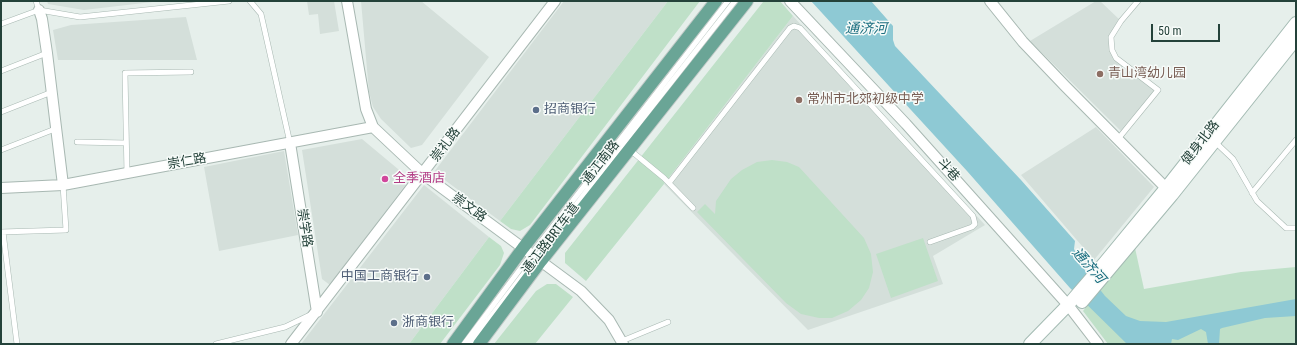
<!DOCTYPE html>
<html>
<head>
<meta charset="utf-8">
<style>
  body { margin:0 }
  #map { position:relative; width:1297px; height:345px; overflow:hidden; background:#e6efeb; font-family:"Roboto Condensed",sans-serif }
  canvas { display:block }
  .frame { position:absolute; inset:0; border:2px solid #24423a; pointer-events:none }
  .scale { position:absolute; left:1151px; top:24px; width:69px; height:18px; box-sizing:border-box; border:2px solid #24423a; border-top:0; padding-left:5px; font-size:12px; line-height:14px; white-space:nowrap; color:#24423a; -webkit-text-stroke:3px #f7fbf9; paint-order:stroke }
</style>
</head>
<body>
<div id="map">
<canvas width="1297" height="345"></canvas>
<div class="frame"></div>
<div class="scale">50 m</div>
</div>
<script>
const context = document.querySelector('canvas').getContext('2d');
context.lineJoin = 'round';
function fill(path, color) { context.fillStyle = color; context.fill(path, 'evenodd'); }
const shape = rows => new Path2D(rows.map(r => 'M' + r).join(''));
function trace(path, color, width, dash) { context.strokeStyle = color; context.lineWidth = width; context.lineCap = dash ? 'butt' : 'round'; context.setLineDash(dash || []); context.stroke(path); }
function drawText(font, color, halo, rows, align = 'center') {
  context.font = font + ' "Roboto Condensed","Noto Sans SC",sans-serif'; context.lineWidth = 3; context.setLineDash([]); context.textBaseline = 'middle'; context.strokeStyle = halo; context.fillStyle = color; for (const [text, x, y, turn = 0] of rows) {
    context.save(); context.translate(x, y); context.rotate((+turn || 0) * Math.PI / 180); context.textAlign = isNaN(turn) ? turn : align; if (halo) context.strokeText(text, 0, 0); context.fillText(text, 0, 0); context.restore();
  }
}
const built = shape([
  [47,1,161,1,84,10,48,4],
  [307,1,334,1,339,31,320,34,318,14,309,15],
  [361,1,421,1,489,57,422,145,411,148,381,119,373,107,369,92],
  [564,1,668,1,500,221,434,172],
  [1096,1,1100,1,1121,21,1111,37,1116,58,1158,90,1123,133,1030,41],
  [793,16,985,225,933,256,943,284,808,330,664,184],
  [186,17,197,60,58,60,53,30,71,25],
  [1096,127,1154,187,1094,260,1021,175],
  [362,139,410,179,330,285,322,279,302,150],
  [284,151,298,235,219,251,204,167],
  [424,185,489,237,409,344,301,344]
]);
const green = shape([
  [668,1,700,1,530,225,520,231,511,229,500,221],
  [780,1,793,16,664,184,586,281,565,263,565,253,763,2],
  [772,160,787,162,799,167,864,238,871,254,873,272,869,288,861,300,848,311,832,318,819,318,801,314,786,303,697,212,705,204,715,214,716,201,731,179,742,170,757,162],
  [489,237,501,246,504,253,500,265,440,344,409,344],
  [923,238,938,281,891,298,876,254],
  [1135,248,1144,289,1241,272,1296,267,1296,344,1108,344,1083,311],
  [547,284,556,284,573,297,535,344,494,344,536,291]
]);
const water = shape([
  [811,1,871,1,893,26,893,40,895,46,1021,180,1075,241,1074,249,1084,269,1105,296,1126,316,1140,321,1166,322,1296,299,1296,316,1265,318,1222,328,1220,329,1219,344,1208,344,1206,332,1201,329,1178,340,1172,339,1171,344,1127,344,1070,288,967,171]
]);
const service = shape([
  [36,1,39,10],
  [250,1,261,14,290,143],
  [1,24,39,10,80,17,229,1],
  [1,71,47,53],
  [1,112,52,92],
  [1118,139,1158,90,1116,58,1112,50,1111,37,1121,21,1138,1],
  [1214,141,1233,159,1257,201,1286,228,1296,228],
  [77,142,126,143],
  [1,150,55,129],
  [630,150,664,178,693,208],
  [127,174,125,73,191,72],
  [669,183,790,28,794,26,800,28,973,216,975,224,972,227,930,242],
  [1252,193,1296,140],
  [1,232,66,230,63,185],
  [3,232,17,344],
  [622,341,668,322],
  [216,344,285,327,310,315],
  [464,344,539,244,728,1],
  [470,344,611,159,735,1]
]);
const minor = shape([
  [347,1,366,109,373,127,423,174,581,291,609,320,623,344],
  [790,1,906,124,1068,305,1098,344],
  [990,1,1023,42,1065,86,1166,188],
  [39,10,42,19,47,53,63,185],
  [290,143,317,312],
  [1,188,63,185,373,127],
  [291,344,555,1]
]);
const secondary = shape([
  [1082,302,1172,195,1296,39],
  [1030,344,1068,305,1105,262,1166,188,1296,23]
]);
const primary = shape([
  [453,344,523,248,716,1],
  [479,344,541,261,747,1]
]);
const markers = [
  [1100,74,4,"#8d6e63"],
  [799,100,4,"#8d6e63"],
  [536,110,4,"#5c6f8a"],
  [385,179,4,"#d1479c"],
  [427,277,4,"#5c6f8a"],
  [394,323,4,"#5c6f8a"]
];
const educationNames = [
  ["青山湾幼儿园",1108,74],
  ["常州市北郊初级中学",807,100]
];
const serviceNames = [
  ["招商银行",544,110],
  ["中国工商银行",419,277,"right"],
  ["浙商银行",402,323]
];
const streetNames = [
  ["健身北路",1201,143,-52],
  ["崇礼路",446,145,-53],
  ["崇仁路",187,162,-10],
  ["通江南路",601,163,-52],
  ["斗巷",948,170,48],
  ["崇文路",469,208,36],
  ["崇学路",304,228,81],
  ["通江路BRT车道",551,239,-53]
];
const hotelNames = [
  ["全季酒店",393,179]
];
const waterNames = [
  ["通济河",866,29],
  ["通济河",1088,266,49]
];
fill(built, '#d4dfda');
fill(green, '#bfe0c8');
fill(water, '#8ec9d4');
trace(service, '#a8b8b2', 6);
trace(minor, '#a8b8b2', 12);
trace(secondary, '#a4bbb3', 14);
trace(primary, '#c2cac8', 14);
trace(service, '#fff', 5);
trace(minor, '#fff', 10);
trace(secondary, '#fff', 12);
trace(primary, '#6aa596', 12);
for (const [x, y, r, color] of markers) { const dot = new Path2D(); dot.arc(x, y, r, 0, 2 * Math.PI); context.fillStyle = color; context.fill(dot); trace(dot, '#f7fbf9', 1.5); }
drawText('13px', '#785e54', '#f7fbf9', educationNames, 'left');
drawText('13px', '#4e5e75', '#f7fbf9', serviceNames, 'left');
drawText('13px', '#24423a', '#f7fbf9', streetNames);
drawText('13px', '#b23c85', '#f7fbf9', hotelNames, 'left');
drawText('italic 14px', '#1c6f80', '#f7fbf9', waterNames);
</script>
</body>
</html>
